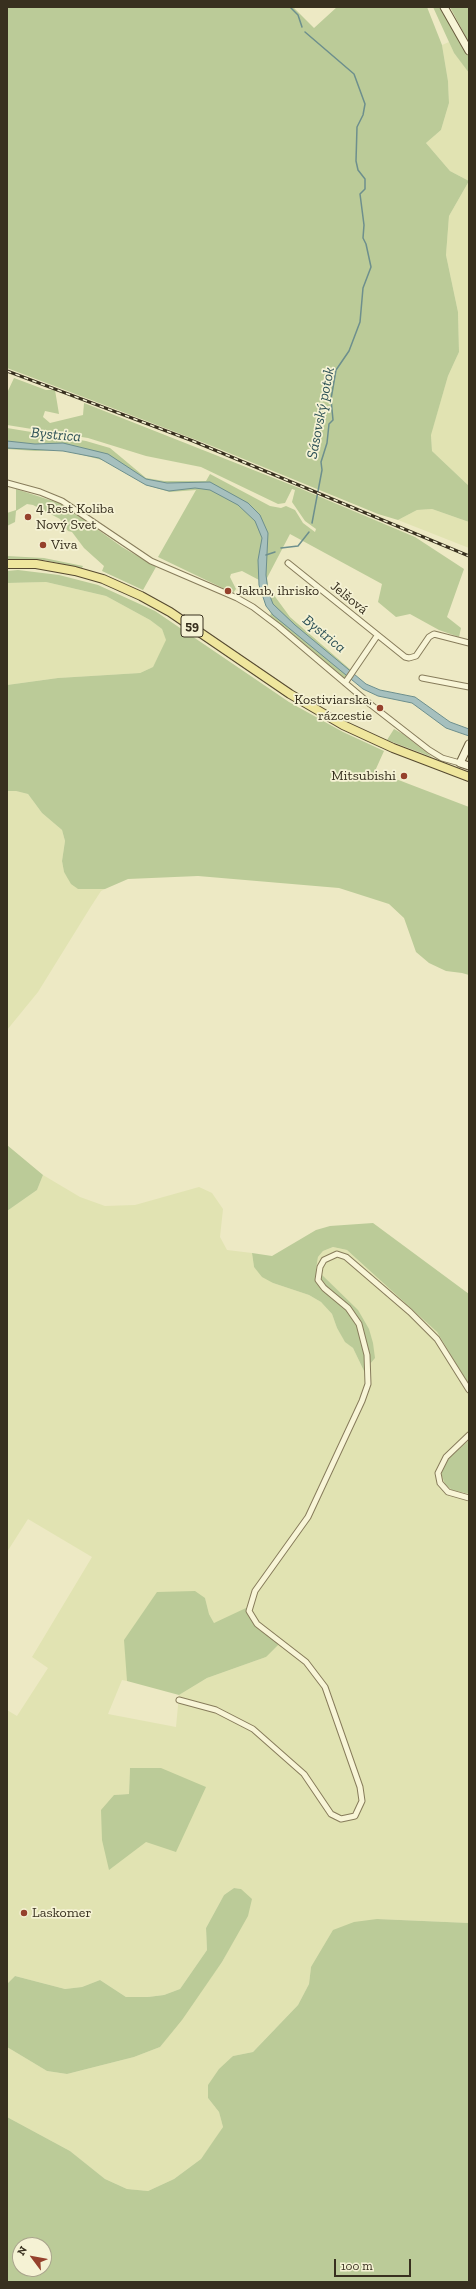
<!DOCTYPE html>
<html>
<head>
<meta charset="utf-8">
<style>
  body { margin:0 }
  #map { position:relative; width:476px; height:2289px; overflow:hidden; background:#ede9c4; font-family:"Zilla Slab",serif }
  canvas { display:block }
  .frame { position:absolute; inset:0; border:8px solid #38301f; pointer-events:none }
  .north { position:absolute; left:12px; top:2237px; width:40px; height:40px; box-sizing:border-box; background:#f5f2d4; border:1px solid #a9a48c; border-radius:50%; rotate:302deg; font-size:11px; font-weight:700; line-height:16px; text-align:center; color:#38301f }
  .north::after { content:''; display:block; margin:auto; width:14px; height:18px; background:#95412c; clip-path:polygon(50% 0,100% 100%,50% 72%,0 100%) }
  .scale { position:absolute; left:334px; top:2259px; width:77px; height:18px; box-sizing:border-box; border:2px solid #38301f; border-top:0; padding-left:5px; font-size:12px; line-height:14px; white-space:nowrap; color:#38301f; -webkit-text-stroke:3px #f5f2d4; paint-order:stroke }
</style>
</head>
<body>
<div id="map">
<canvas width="476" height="2289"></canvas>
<div class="frame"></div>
<div class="north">N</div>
<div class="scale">100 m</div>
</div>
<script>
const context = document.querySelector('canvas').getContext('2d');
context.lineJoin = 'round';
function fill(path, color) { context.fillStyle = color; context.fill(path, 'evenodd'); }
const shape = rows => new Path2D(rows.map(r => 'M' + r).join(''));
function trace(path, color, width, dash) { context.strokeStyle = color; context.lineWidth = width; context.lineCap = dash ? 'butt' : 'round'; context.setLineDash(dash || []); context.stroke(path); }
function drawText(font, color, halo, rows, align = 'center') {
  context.font = font + ' "Zilla Slab",serif'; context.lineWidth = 3.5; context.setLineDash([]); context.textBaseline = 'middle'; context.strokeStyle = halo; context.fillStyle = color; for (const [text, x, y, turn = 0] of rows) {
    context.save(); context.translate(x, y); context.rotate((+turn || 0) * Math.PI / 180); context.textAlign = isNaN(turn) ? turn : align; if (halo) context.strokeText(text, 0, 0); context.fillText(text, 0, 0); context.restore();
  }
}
const farmland = shape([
  [449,42,454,53,469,73,469,486,432,451,431,434,448,376,459,352,458,312,446,255,449,216,469,181,450,171,426,143,441,130,449,103,448,81,442,45],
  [432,509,469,522,469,548,398,520,417,510],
  [46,582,106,596,150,620,162,629,167,641,153,667,140,673,58,678,7,685,7,583],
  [7,791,16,791,28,794,42,813,62,830,65,841,62,861,64,872,78,889,105,889,101,891,90,908,38,992,7,1030],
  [43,1175,80,1197,105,1206,135,1205,199,1187,212,1193,223,1209,220,1237,227,1250,252,1253,254,1267,273,1283,309,1295,321,1302,332,1314,337,1328,345,1341,353,1348,364,1371,340,1293,316,1269,318,1257,323,1251,333,1247,347,1250,437,1332,469,1385,469,1440,447,1460,452,1490,469,1494,469,1923,377,1919,311,1967,309,1984,298,2005,253,2052,233,2056,208,2098,219,2112,223,2127,215,2140,201,2159,174,2179,148,2191,127,2189,105,2179,70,2151,7,2117,7,2047,47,2071,67,2074,134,2057,160,2047,222,1962,234,1939,241,1889,234,1888,224,1895,206,1928,207,1950,180,1989,164,1995,148,1997,126,1997,100,1980,82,1987,65,1989,15,1976,7,1984,7,1710,17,1716,48,1668,32,1657,92,1557,28,1519,7,1552,7,1211,37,1190],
  [205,1598,209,1614,214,1623,248,1615,270,1632,266,1657,207,1678,179,1695,176,1727,108,1714,122,1680,127,1681],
  [130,1768,147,1842,114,1795,129,1794]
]);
const green = shape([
  [7,7,293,7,314,28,337,7,427,7,442,45,448,81,449,103,441,130,426,143,450,171,469,181,449,216,446,255,458,312,459,352,448,376,431,435,432,451,469,486,469,522,432,509,417,510,398,520,378,514,207,444,7,368],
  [433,7,441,7,469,57,469,73,454,53],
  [450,7,469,7,469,43],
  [14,378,46,390,55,390,59,414,45,411,43,417,50,423,83,415,84,403,299,488,415,537,464,569,447,617,461,628,459,637,439,630,410,614,396,617,378,602,382,584,290,534,267,578,268,587,290,617,352,671,347,678,343,678,270,616,271,613,259,586,259,580,242,571,231,574,230,577,236,589,233,593,158,557,196,490,170,492,146,485,114,463,63,450,35,451,7,449,7,428,86,441,110,448,146,478,164,481,206,481,210,474,270,506,281,508,286,506,295,510,303,523,315,532,316,529,305,521,292,502,295,490,292,489,285,503,278,504,201,467,146,456,88,438,7,425,7,393],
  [16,489,62,504,122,547,156,567,143,590,102,571,104,566,84,548,72,532,68,531,60,519,33,505,27,504,16,511,15,522,7,526,7,513,16,510],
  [7,556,44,558,83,566,82,568,44,560,7,559],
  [18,570,59,575,98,585,155,611,289,702,343,732,384,751,375,771,469,807,469,975,462,973,446,971,429,963,416,952,404,918,389,904,339,888,198,876,128,879,105,889,78,889,71,884,64,872,62,861,65,841,62,830,42,813,28,794,16,791,7,791,7,685,58,678,140,673,153,667,166,640,162,629,150,620,106,596,46,582,7,583,7,571],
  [394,729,403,734,432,757,387,740],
  [7,1145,43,1175,37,1190,7,1211],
  [373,1223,469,1294,469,1385,437,1332,347,1250,333,1247,323,1251,318,1257,316,1269,358,1310,369,1329,373,1343,375,1358,364,1371,353,1348,345,1342,337,1328,332,1314,321,1302,309,1295,273,1283,262,1277,254,1267,252,1253,272,1256,316,1230,330,1226],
  [469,1440,469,1494,452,1490,445,1484,442,1476,442,1467,447,1460],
  [195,1591,205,1598,209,1614,214,1623,246,1608,248,1615,281,1642,266,1657,207,1678,179,1695,127,1681,124,1640,157,1592],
  [130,1768,161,1768,206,1787,176,1852,146,1842,109,1870,102,1840,101,1810,114,1795,129,1794],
  [234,1888,241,1889,252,1899,248,1916,222,1962,182,2020,160,2047,134,2057,67,2074,47,2071,7,2047,7,1984,15,1976,65,1989,82,1987,100,1980,126,1997,148,1997,164,1995,180,1989,207,1950,206,1928,224,1895],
  [377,1919,469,1923,469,2282,7,2282,7,2117,70,2151,105,2179,127,2189,148,2191,174,2179,201,2159,223,2127,219,2112,208,2098,208,2085,219,2069,233,2056,253,2052,298,2005,309,1984,311,1967,333,1930,354,1922],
  [20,2245,44,2245,44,2269,20,2269]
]);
const water = shape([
  [7,441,35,444,63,443,108,454,146,479,167,483,210,482,248,503,260,515,268,533,266,575,268,591,273,604,295,625,366,684,380,690,415,697,450,722,469,729,469,736,446,728,412,703,378,696,363,689,273,615,266,606,259,585,258,560,262,538,255,521,238,505,210,490,195,488,169,491,146,485,99,458,63,451,7,448,7,441]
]);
const stream = shape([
  [290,7,298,15,302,27],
  [305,32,354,74,365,104,363,115,357,127,356,161,358,170,365,179,365,189,360,194,364,225,363,238,366,244,371,267,363,288,360,322,349,351,336,370,331,399,333,420,329,424,327,443,321,462,322,470,312,523],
  [281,548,298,546,309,532],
  [266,555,275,552]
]);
const street = shape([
  [7,483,40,492,62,501,151,561,237,598,253,607,278,626,370,704,429,750,442,758,460,763],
  [288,563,405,657,409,658,416,656,429,637,434,634,469,643],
  [422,678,469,687],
  [345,683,377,636],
  [469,1435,446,1457,438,1473,440,1483,448,1492,469,1498],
  [179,1700,216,1710,253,1729,304,1774,331,1814,341,1819,355,1816,362,1801,360,1787,325,1687,306,1662,257,1624,249,1611,255,1591,308,1517,362,1401,368,1384,367,1355,359,1324,348,1308,324,1288,318,1280,320,1267,324,1260,337,1254,346,1257,410,1312,437,1339,469,1390]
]);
const secondary = shape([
  [444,7,469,51],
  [469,744,460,763,469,766]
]);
const primary = shape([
  [7,564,36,564,75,571,103,579,141,596,170,612,290,694,343,725,393,748,469,777]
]);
const rail = shape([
  [7,371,193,441,469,556]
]);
const markers = [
  [28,517,4,"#95412c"],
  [43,545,4,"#95412c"],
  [228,591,4,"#95412c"],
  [380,708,4,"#95412c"],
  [404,776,4,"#95412c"],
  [24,1913,4,"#95412c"]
];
const shields = [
  [192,626,22]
];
const shieldNames = [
  ["59",192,626]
];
const poiNames = [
  ["4 Rest Koliba",36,509],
  ["Nový Svet",36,525],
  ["Viva",51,545],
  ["Jakub, ihrisko",236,591],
  ["Kostiviarska,",372,700,"right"],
  ["rázcestie",372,716,"right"],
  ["Mitsubishi",396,776,"right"],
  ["Laskomer",32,1913]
];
const streetNames = [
  ["Jelšová",349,598,39]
];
const waterNames = [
  ["Sásovský potok",321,413,-79],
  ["Bystrica",56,435,5],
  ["Bystrica",324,634,39]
];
fill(farmland, '#e1e3b2');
fill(green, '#bbcb98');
fill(water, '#a6c0be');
trace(water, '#6d8f8d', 1);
trace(stream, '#6d8f8d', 1.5);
trace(street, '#877c5b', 7);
trace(secondary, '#695c3e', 9);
trace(primary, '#55492f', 10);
trace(street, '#f8f5d7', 5);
trace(secondary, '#f8f5d7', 7);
trace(primary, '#efe69d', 8);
trace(rail, '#38301f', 3);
trace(rail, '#f5f2d4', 1.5, [4.5]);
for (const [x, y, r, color] of markers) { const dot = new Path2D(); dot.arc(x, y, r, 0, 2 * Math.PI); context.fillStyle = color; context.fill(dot); trace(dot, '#f5f2d4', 1.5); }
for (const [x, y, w] of shields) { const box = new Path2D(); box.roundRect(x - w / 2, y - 11, w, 22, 3); context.fillStyle = '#f5f2d4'; context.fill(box); trace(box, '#38301f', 1); }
drawText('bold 13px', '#38301f', null, shieldNames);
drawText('14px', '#38301f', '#f5f2d4', poiNames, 'left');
drawText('14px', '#38301f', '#f5f2d4', streetNames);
drawText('italic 15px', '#2e5257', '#f5f2d4', waterNames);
</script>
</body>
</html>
